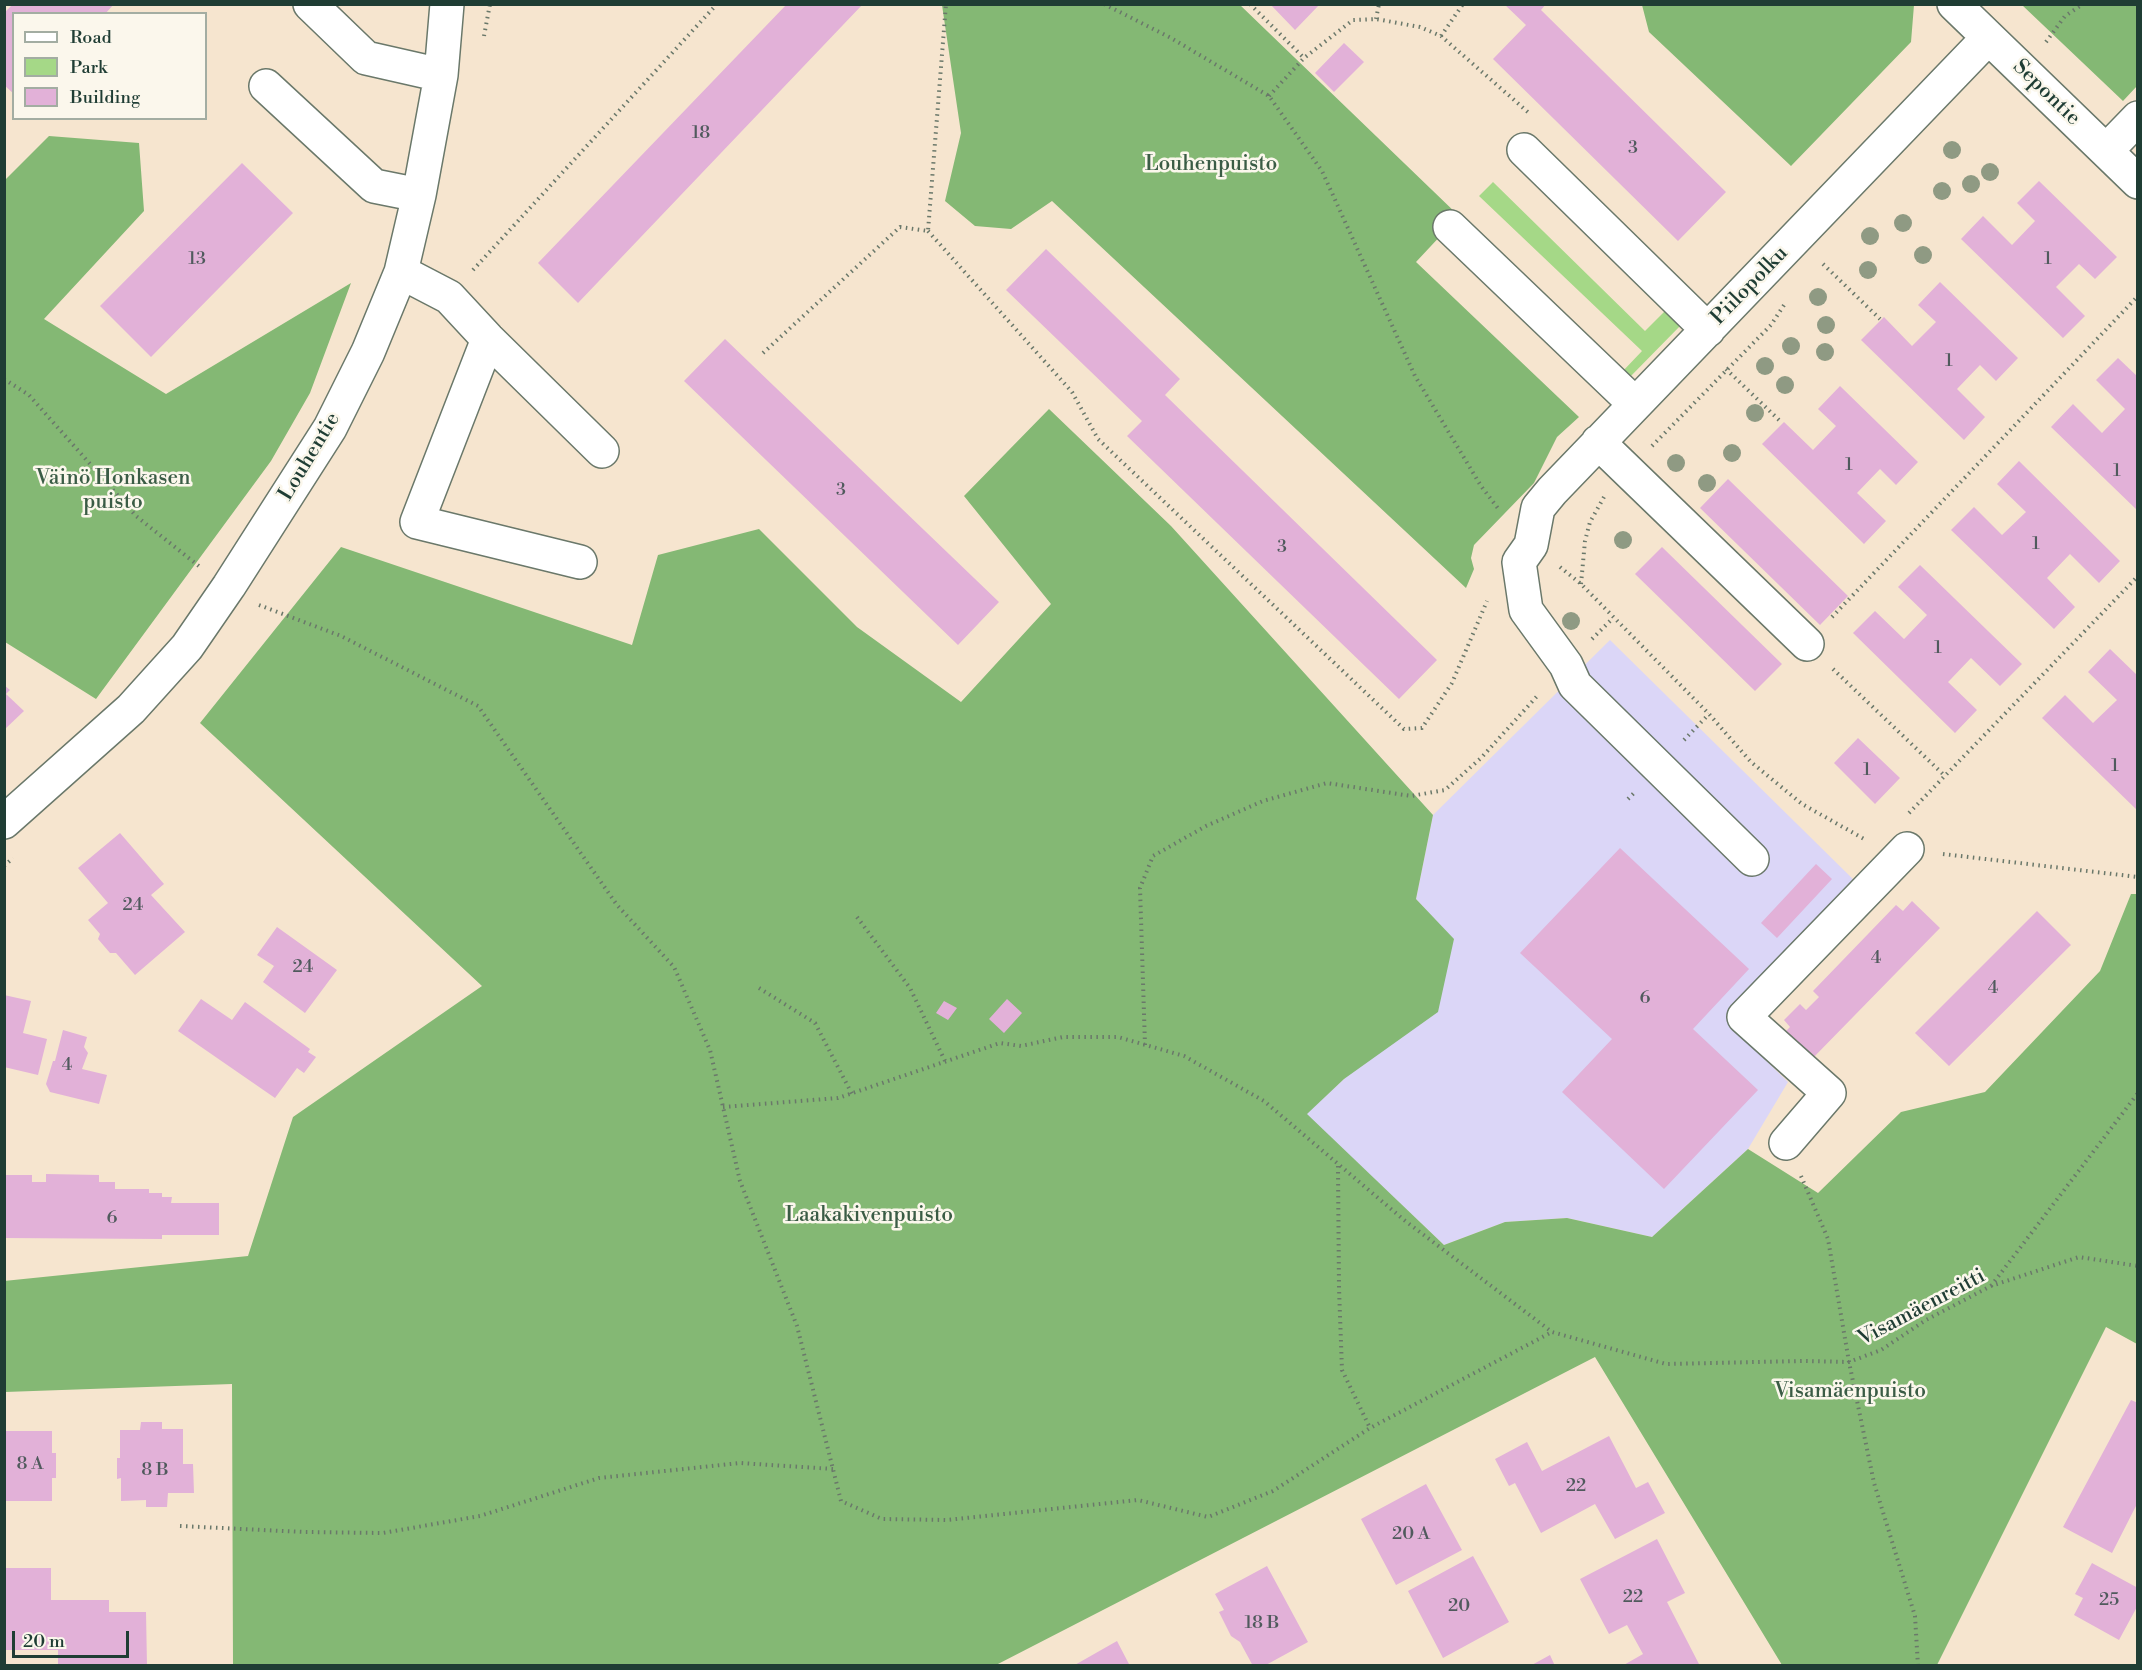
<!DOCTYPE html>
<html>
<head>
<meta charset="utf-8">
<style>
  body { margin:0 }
  #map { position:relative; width:2142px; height:1670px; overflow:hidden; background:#f6e5cf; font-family:"Libre Bodoni",serif }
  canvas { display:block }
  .frame { position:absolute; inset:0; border:6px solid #1f3d34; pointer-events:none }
  .legend { position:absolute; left:12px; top:12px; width:195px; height:108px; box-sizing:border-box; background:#fbf7ec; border:2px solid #a3ada2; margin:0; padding:8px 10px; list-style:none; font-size:18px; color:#1f3d34 }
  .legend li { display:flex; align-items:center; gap:12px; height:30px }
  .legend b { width:30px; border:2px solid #a3ada2 }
  .scale { position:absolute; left:12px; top:1631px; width:117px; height:27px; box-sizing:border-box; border:3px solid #1f3d34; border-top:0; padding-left:8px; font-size:18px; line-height:21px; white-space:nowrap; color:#1f3d34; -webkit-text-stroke:4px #fbf7ec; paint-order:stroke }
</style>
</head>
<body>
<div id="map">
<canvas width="2142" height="1670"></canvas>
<div class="frame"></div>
<ul class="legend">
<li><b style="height:8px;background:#fff"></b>Road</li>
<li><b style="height:16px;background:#a5d887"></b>Park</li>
<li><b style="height:16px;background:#e2b1d8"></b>Building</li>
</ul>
<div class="scale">20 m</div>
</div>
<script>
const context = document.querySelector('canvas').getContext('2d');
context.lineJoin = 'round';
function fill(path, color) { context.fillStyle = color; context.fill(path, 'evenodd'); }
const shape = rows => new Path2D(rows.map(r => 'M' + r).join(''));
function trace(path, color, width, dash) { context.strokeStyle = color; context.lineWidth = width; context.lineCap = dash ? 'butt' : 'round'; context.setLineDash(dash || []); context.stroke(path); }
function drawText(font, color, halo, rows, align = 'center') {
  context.font = font + ' "Libre Bodoni",serif'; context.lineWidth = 5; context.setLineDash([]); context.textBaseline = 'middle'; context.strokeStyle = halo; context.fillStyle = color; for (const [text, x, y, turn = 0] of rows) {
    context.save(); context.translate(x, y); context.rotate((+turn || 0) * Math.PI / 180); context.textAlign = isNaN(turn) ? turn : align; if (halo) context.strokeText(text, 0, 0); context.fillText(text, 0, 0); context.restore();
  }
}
const built = shape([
  [1610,640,1859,885,1728,1023,1788,1082,1748,1149,1652,1237,1567,1218,1505,1222,1444,1245,1306,1114,1344,1079,1454,940,1416,899,1433,815]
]);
const green = shape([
  [1493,182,1645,331,1665,311,1681,325,1629,378,1622,372,1642,351,1479,196]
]);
const forest = shape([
  [942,5,1240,5,1459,216,1416,262,1579,417,1557,437,1534,483,1474,545,1471,558,1474,569,1466,588,1052,201,1011,229,975,226,945,201,961,133],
  [1642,5,1642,4,1914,5,1911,42,1791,166,1649,32],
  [2022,5,2137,5,2137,86,2123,101],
  [49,136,139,143,144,211,44,319,166,394,351,283,310,393,271,461,96,699,5,642,5,180],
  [1049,409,1171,526,1433,815,1416,899,1454,939,1438,1012,1344,1079,1307,1114,1444,1245,1505,1222,1567,1218,1652,1237,1748,1149,1818,1193,1901,1112,1985,1092,2100,971,2131,894,2137,894,2137,1344,2106,1327,1937,1665,1782,1665,1595,1357,996,1665,233,1665,232,1384,5,1392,4,1281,248,1256,293,1117,482,986,200,723,341,547,632,645,658,555,759,529,857,627,961,702,1051,604,964,496]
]);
const building = shape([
  [13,4,114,4,105,14,14,14,14,94,4,85,4,13],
  [787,4,863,4,578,303,538,263],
  [1270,4,1320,4,1295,30],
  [1504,4,1546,4,1541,10,1726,192,1678,241,1493,59,1526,25],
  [1344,43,1364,62,1334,92,1315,73],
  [242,163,293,213,151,357,100,306],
  [2039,181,2117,257,2095,279,2079,264,2056,287,2085,316,2063,338,1961,239,1983,216,2012,245,2035,221,2017,203],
  [1046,249,1180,379,1165,395,1437,660,1399,699,1127,436,1142,421,1006,290],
  [1940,282,2018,358,1996,381,1980,365,1957,389,1985,417,1964,440,1861,340,1884,317,1912,346,1936,322,1918,305],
  [725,339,999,602,958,645,684,381],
  [2118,358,2138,377,2138,511,2051,427,2073,404,2102,433,2125,409,2096,380],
  [1840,386,1918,462,1896,485,1880,469,1857,493,1886,521,1864,544,1762,444,1784,422,1813,450,1836,426,1818,409],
  [2019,461,2120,561,2099,583,2070,554,2047,578,2075,607,2054,629,1951,530,1974,507,2002,535,2026,512,1997,484],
  [1728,479,1848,596,1820,625,1700,508],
  [1662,547,1782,664,1755,691,1635,574],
  [1920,565,2022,664,2000,686,1971,658,1951,679,1948,682,1977,710,1955,733,1853,633,1875,611,1904,639,1907,636,1927,615,1898,587],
  [2110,649,2138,676,2138,811,2042,718,2065,695,2093,723,2117,700,2088,672],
  [4,685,10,690,6,694,24,711,4,730],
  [1858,738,1900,778,1875,804,1834,763],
  [120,833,164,884,151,895,185,932,135,975,116,953,110,953,98,939,100,934,88,920,108,903,78,868],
  [1620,848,1749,969,1693,1029,1758,1090,1664,1189,1562,1092,1612,1039,1520,953],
  [1816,864,1832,879,1777,938,1761,923],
  [1912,901,1940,928,1811,1060,1784,1033,1790,1027,1784,1020,1800,1004,1806,1010,1819,997,1813,991,1896,905,1903,911],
  [2037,911,2071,945,1949,1066,1915,1033],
  [277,927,337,970,305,1013,263,982,274,966,257,955],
  [4,995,31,1001,23,1033,47,1039,38,1075,4,1067],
  [201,999,232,1020,245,1002,310,1049,308,1052,316,1057,304,1073,297,1068,275,1098,178,1031],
  [1007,999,1022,1013,1004,1033,989,1019],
  [944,1001,957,1008,948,1020,936,1013],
  [63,1030,87,1037,84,1047,88,1053,82,1069,107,1075,99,1104,50,1092,46,1084,53,1061,55,1061],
  [46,1174,99,1175,99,1182,115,1182,115,1189,149,1189,149,1193,162,1193,162,1197,172,1197,171,1203,219,1203,219,1235,162,1235,162,1239,4,1238,4,1175,32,1175,32,1182,46,1182],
  [2131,1400,2138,1403,2138,1502,2112,1553,2063,1527],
  [141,1422,162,1422,162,1429,183,1429,183,1464,193,1464,194,1493,168,1493,167,1507,146,1507,146,1500,121,1501,121,1478,117,1479,117,1458,120,1458,120,1430,140,1430],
  [4,1431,52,1431,52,1453,56,1453,56,1478,52,1478,52,1501,4,1501],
  [1609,1436,1636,1488,1648,1482,1665,1513,1615,1539,1595,1504,1541,1533,1515,1483,1509,1486,1495,1459,1527,1442,1542,1471],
  [1426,1484,1462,1550,1396,1585,1361,1519],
  [1657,1539,1685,1593,1667,1602,1700,1666,1622,1666,1643,1654,1627,1625,1609,1634,1580,1579],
  [1473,1556,1509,1622,1443,1658,1408,1591],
  [2092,1563,2138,1588,2138,1605,2119,1640,2074,1615,2083,1598,2075,1594],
  [1267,1566,1308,1642,1264,1666,1253,1666,1240,1642,1231,1636,1219,1612,1224,1610,1215,1594],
  [4,1568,51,1568,51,1600,109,1600,109,1612,146,1612,147,1666,58,1666,58,1650,4,1650],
  [1117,1641,1130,1666,1073,1666],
  [1550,1655,1555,1666,1530,1666]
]);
const path = shape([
  [1104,4,1171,38,1269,96,1322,171,1415,376,1481,486,1500,511],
  [1250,4,1304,58],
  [1376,19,1379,4],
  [484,36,490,4],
  [1441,36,1463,4],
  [2046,42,2065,16,2083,4],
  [1269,96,1304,58,1353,20,1376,19,1420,27,1441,36,1529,113],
  [928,231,1072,392,1098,439,1404,729,1422,728,1452,683,1487,601],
  [1823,264,1880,319],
  [473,270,717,4],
  [763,353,900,227,928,231,946,4],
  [1726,369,1779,420],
  [4,379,29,395,136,516,200,567],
  [1652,446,1771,325,1784,305],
  [1560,567,1581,584,1709,714,1751,762,1802,804,1866,840],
  [1581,584,1585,541,1590,522,1604,497],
  [259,605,341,636,478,706,617,905,674,967,710,1050,740,1181,797,1326,841,1501,882,1519,947,1520,1138,1500,1208,1517,1273,1491,1370,1428,1552,1332],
  [1832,617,2138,296],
  [1592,639,1613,618],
  [1833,669,1945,776],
  [1684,740,1709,714],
  [1628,799,1634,793],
  [1909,813,2138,576],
  [1943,854,2138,877],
  [4,866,13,858],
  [857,917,910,988,945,1061],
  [759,988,815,1023,852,1094],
  [1145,1045,1140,888,1153,856,1206,826,1263,801,1327,783,1411,796,1445,790,1482,757,1539,694],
  [723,1107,838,1098,1000,1043,1021,1046,1063,1037,1118,1037,1184,1056,1264,1101,1404,1220,1552,1332,1666,1364,1803,1361,1849,1362,1881,1350,1926,1320,1991,1286,2079,1257,2138,1266],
  [1338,1166,1339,1288,1342,1370,1370,1428],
  [1801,1176,1828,1239,1849,1362,1874,1483,1915,1616,1918,1666],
  [1991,1286,2138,1093],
  [180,1526,304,1532,383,1533,480,1516,599,1478,740,1463,833,1469]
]);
const minor = shape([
  [310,4,366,58,441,75],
  [1954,4,2138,182],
  [266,86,374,186,419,195],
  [1524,150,1708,330],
  [2106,151,2138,118],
  [1450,227,1635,404],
  [401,272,449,297,488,339,602,451],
  [488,339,417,522,580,562],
  [1598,442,1807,644],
  [4,822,131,709,187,647,229,586,330,428,368,352,401,272,419,195,441,75,447,4],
  [1752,859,1575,685,1566,665,1526,610,1519,562,1531,545,1538,508,1552,491,1988,38],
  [1786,1143,1829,1093,1744,1017,1907,849]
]);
const trees = [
  [1952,150],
  [1990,172],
  [1971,184],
  [1942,191],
  [1903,223],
  [1870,236],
  [1923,255],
  [1868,270],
  [1818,297],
  [1826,325],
  [1791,346],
  [1825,352],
  [1765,366],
  [1785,385],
  [1755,413],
  [1732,453],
  [1676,463],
  [1707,483],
  [1623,540],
  [1571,621]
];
const numberNames = [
  ["18",701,134],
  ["3",1633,149],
  ["13",197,260],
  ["1",2048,260],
  ["1",1949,362],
  ["1",1849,466],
  ["1",2117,472],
  ["3",841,491],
  ["1",2036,545],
  ["3",1282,548],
  ["1",1938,649],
  ["1",2115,767],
  ["1",1867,771],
  ["24",133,906],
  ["4",1876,959],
  ["24",303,968],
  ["4",1993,989],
  ["6",1645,999],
  ["4",67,1066],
  ["6",112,1219],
  ["8 A",30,1465],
  ["8 B",155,1471],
  ["22",1576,1487],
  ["20 A",1411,1535],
  ["22",1633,1598],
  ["25",2109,1601],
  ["20",1459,1607],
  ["18 B",1262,1624]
];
const streetNames = [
  ["Sepontie",2046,93,44],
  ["Piilopolku",1750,286,-46],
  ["Louhentie",310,457,-59],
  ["Visamäenreitti",1922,1308,-28]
];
const parkNames = [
  ["Louhenpuisto",1211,165],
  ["Väinö Honkasen",113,479],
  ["puisto",113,503],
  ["Laakakivenpuisto",869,1216],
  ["Visamäenpuisto",1850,1392]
];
fill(built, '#dbd6f7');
fill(green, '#a5d887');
fill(forest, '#84b874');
fill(building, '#e2b1d8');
trace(minor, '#6a786a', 36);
trace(path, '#6a786a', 4, [1.5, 4.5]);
trace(minor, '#fff', 33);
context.fillStyle = '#8f9a83';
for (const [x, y] of trees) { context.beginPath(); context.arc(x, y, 9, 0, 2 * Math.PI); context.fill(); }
drawText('18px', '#505a5d', null, numberNames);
drawText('21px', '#1f3d34', '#fbf7ec', streetNames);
drawText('21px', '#3a5c45', '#fbf7ec', parkNames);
</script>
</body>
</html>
